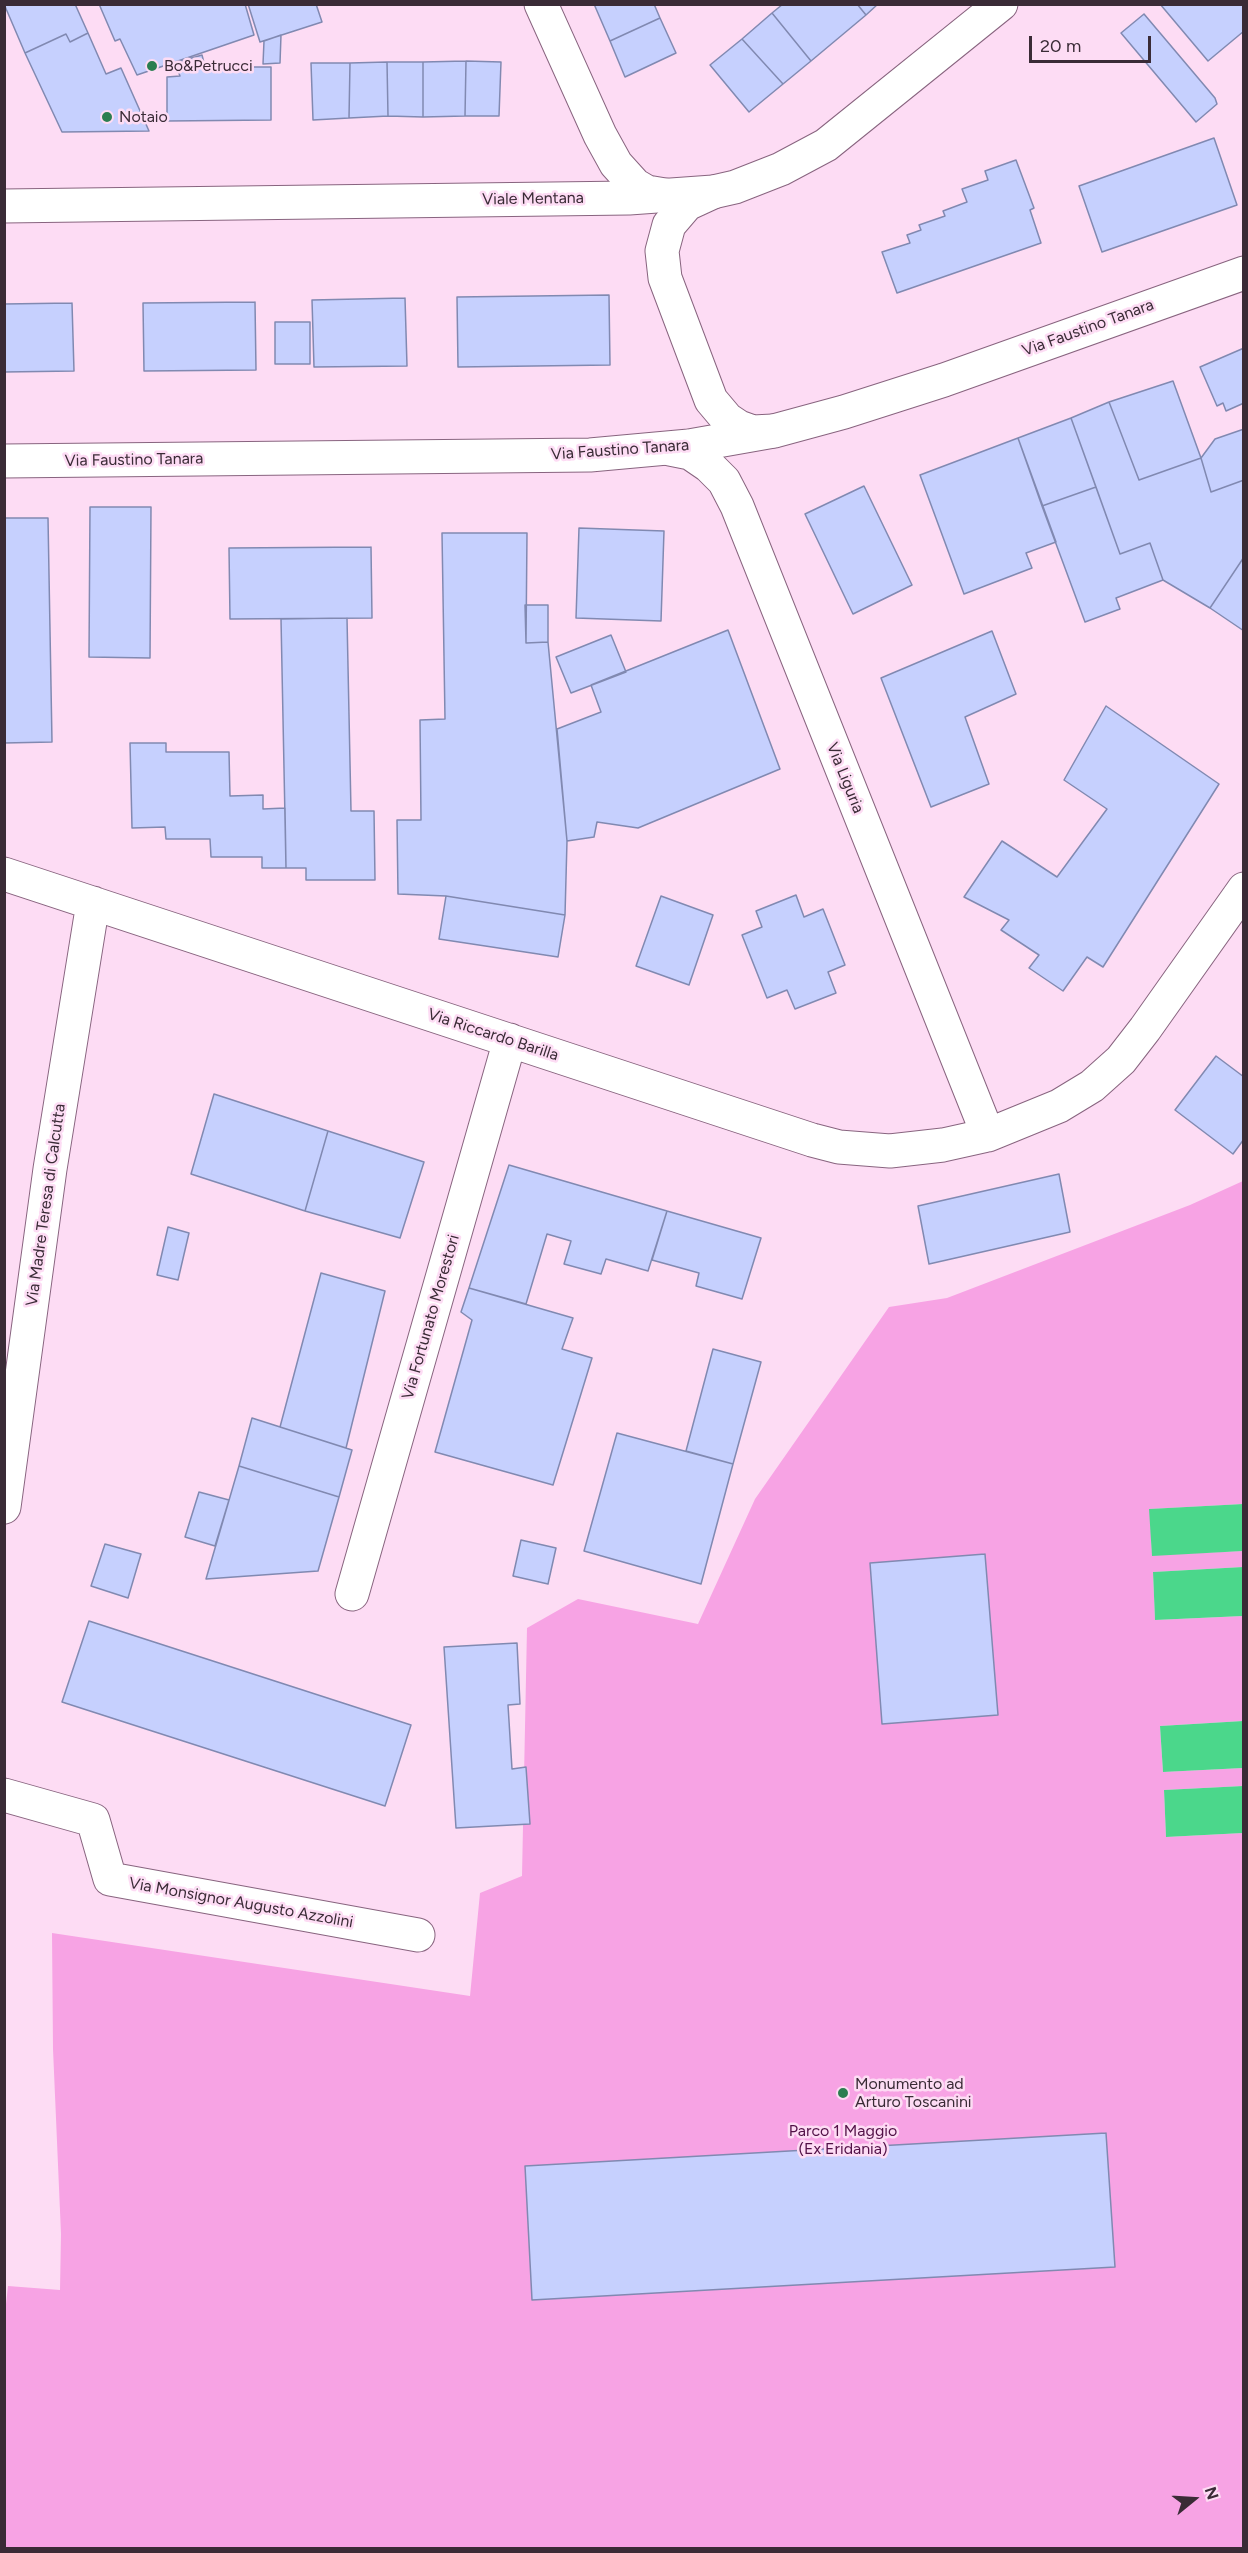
<!DOCTYPE html>
<html>
<head>
<meta charset="utf-8">
<style>
  body { margin:0 }
  #map { position:relative; width:1248px; height:2553px; overflow:hidden; background:#fddcf4; font-family:Figtree,sans-serif }
  canvas { display:block }
  .frame { position:absolute; inset:0; border:6px solid #3a2b36; pointer-events:none }
  .north { position:absolute; left:1164px; top:2469px; width:60px; height:60px; -webkit-text-stroke:4px #fddcf4; paint-order:stroke; rotate:72deg; font-size:16px; font-weight:700; line-height:24px; text-align:center; color:#3a2b36 }
  .north::after { content:''; display:block; margin:auto; width:21px; height:27px; background:#3a2b36; clip-path:polygon(50% 0,100% 100%,50% 72%,0 100%) }
  .scale { position:absolute; left:1029px; top:36px; width:122px; height:27px; box-sizing:border-box; border:3px solid #3a2b36; border-top:0; padding-left:8px; font-size:18px; line-height:21px; white-space:nowrap; color:#3a2b36; -webkit-text-stroke:4px #fddcf4; paint-order:stroke }
</style>
</head>
<body>
<div id="map">
<canvas width="1248" height="2553"></canvas>
<div class="frame"></div>
<div class="north">N</div>
<div class="scale">20 m</div>
</div>
<script>
const context = document.querySelector('canvas').getContext('2d');
context.lineJoin = 'round';
function fill(path, color) { context.fillStyle = color; context.fill(path, 'evenodd'); }
const shape = rows => new Path2D(rows.map(r => 'M' + r).join(''));
function trace(path, color, width, dash) { context.strokeStyle = color; context.lineWidth = width; context.lineCap = dash ? 'butt' : 'round'; context.setLineDash(dash || []); context.stroke(path); }
function drawText(font, color, halo, rows, align = 'center') {
  context.font = font + ' Figtree,sans-serif'; context.lineWidth = 5; context.setLineDash([]); context.textBaseline = 'middle'; context.strokeStyle = halo; context.fillStyle = color; for (const [text, x, y, turn = 0] of rows) {
    context.save(); context.translate(x, y); context.rotate((+turn || 0) * Math.PI / 180); context.textAlign = isNaN(turn) ? turn : align; if (halo) context.strokeText(text, 0, 0); context.fillText(text, 0, 0); context.restore();
  }
}
const green = shape([
  [1243,1181,1243,1504,1150,1509,1152,1555,1243,1551,1243,1567,1153,1572,1155,1620,1243,1616,1243,1721,1160,1726,1163,1772,1243,1768,1243,1786,1164,1790,1166,1837,1243,1833,1243,2548,5,2548,4,2322,8,2286,60,2290,61,2234,53,2049,52,1933,470,1996,480,1893,522,1876,527,1628,578,1599,698,1624,755,1499,889,1307,947,1298,1190,1205]
]);
const water = shape([
  [1243,1504,1243,1551,1152,1556,1149,1509],
  [1243,1567,1243,1616,1155,1620,1153,1572],
  [1243,1721,1243,1768,1163,1772,1160,1726],
  [1243,1786,1243,1833,1166,1837,1164,1790]
]);
const building = shape([
  [4,4,75,4,88,33,70,42,66,34,25,53,4,4],
  [99,4,245,4,254,35,137,75,120,39,115,41,99,4],
  [248,4,316,4,322,22,260,42,248,4],
  [594,4,654,4,660,18,610,41,594,4],
  [783,4,857,4,866,15,811,61,772,13,783,4],
  [857,4,878,4,866,15,857,4],
  [1160,4,1244,4,1244,31,1208,61,1160,4],
  [772,13,811,61,783,84,742,39,772,13],
  [1144,14,1215,98,1217,104,1196,122,1121,33,1144,14],
  [660,18,676,53,625,77,610,41,660,18],
  [88,33,106,74,121,68,149,131,62,132,25,53,66,34,70,42,88,33],
  [281,35,280,63,263,64,264,41,281,35],
  [742,39,783,84,749,112,710,65,742,39],
  [202,55,205,67,271,67,271,120,167,121,167,77,180,76,175,63,202,55],
  [466,61,465,116,423,117,423,62,466,61],
  [466,61,501,62,499,116,465,116,466,61],
  [387,62,423,62,423,117,388,116,387,62],
  [387,62,388,116,349,118,350,63,387,62],
  [311,63,350,63,349,118,313,120,311,63],
  [1214,138,1237,205,1102,252,1079,186,1214,138],
  [1016,160,1034,208,1030,210,1041,243,897,293,882,252,910,243,907,235,921,230,919,225,945,216,943,211,967,202,962,189,988,180,985,171,1016,160],
  [609,295,610,365,458,367,457,297,609,295],
  [405,298,407,366,314,367,312,300,405,298],
  [255,302,256,370,144,371,143,303,255,302],
  [72,303,74,371,4,372,4,304,72,303],
  [275,322,310,322,310,364,275,364,275,322],
  [1244,348,1244,403,1226,411,1223,403,1217,406,1200,367,1244,348],
  [1173,381,1201,458,1139,480,1109,402,1173,381],
  [1109,402,1139,480,1201,458,1211,492,1244,480,1244,557,1210,608,1163,580,1150,543,1120,554,1071,418,1109,402],
  [1071,418,1096,487,1042,506,1018,438,1071,418],
  [1244,429,1244,480,1211,492,1201,458,1215,439,1244,429],
  [1018,438,1056,542,1026,553,1032,568,964,594,920,475,1018,438],
  [864,486,912,585,853,614,805,514,864,486],
  [1096,487,1120,554,1150,543,1163,580,1116,598,1120,609,1085,622,1042,506,1096,487],
  [90,507,151,507,150,658,89,657,90,507],
  [4,518,48,518,52,742,4,743,4,518],
  [579,528,664,531,661,621,576,618,579,528],
  [442,533,527,533,526,643,548,642,567,841,565,915,446,896,398,894,397,820,421,820,420,720,445,719,442,533],
  [371,547,372,618,230,619,229,548,371,547],
  [1244,557,1244,631,1210,608,1244,557],
  [525,605,548,605,548,642,526,643,525,605],
  [347,618,351,811,374,811,375,880,306,880,306,868,286,868,281,619,347,618],
  [728,630,780,769,638,828,597,822,594,837,567,841,557,729,601,712,591,685,728,630],
  [992,631,1016,694,965,717,989,784,931,807,881,678,992,631],
  [611,635,626,672,571,693,556,657,611,635],
  [1106,706,1219,784,1103,967,1087,957,1063,991,1029,968,1039,955,1001,930,1009,920,964,897,1002,841,1057,877,1107,809,1064,780,1106,706],
  [130,743,166,743,166,752,229,752,230,796,263,795,263,809,285,808,286,868,262,868,262,857,211,857,210,839,166,839,165,827,132,828,130,743],
  [796,895,804,917,823,909,845,965,828,972,836,993,795,1009,787,990,767,998,742,935,762,927,756,911,796,895],
  [446,896,565,915,558,957,439,939,446,896],
  [661,896,713,915,689,985,636,966,661,896],
  [1216,1056,1244,1077,1244,1139,1233,1154,1175,1110,1216,1056],
  [214,1094,328,1131,305,1211,191,1174,214,1094],
  [328,1131,424,1162,400,1238,305,1211,328,1131],
  [509,1165,667,1211,648,1271,606,1259,601,1274,564,1264,571,1241,547,1234,526,1304,469,1288,509,1165],
  [1059,1174,1070,1232,929,1264,918,1206,1059,1174],
  [667,1211,761,1238,742,1299,696,1286,699,1273,652,1260,667,1211],
  [168,1227,189,1233,178,1280,157,1275,168,1227],
  [321,1273,385,1291,346,1448,280,1427,321,1273],
  [469,1288,573,1318,562,1349,592,1358,553,1485,435,1452,472,1320,461,1312,469,1288],
  [713,1349,761,1362,733,1464,686,1451,713,1349],
  [252,1418,352,1450,339,1497,239,1466,252,1418],
  [617,1433,733,1464,701,1584,584,1551,617,1433],
  [239,1466,339,1497,318,1571,206,1579,239,1466],
  [199,1492,229,1500,215,1546,185,1537,199,1492],
  [521,1540,556,1548,548,1584,513,1576,521,1540],
  [105,1544,141,1554,128,1598,91,1586,105,1544],
  [985,1554,998,1715,882,1724,870,1563,985,1554],
  [89,1621,411,1725,385,1806,62,1702,89,1621],
  [517,1643,520,1704,508,1705,512,1769,526,1767,530,1824,456,1828,444,1647,517,1643],
  [1106,2133,1115,2267,532,2300,525,2166,1106,2133]
]);
const minor = shape([
  [541,4,600,135,616,164,635,185,647,192,671,196],
  [713,192,687,204,669,225,662,251,665,278,711,400,727,419,739,427,753,432,773,431],
  [670,449,690,453,709,466,724,481,737,506,988,1135],
  [4,874,812,1140,839,1147,890,1151,943,1145,988,1135,1059,1106,1092,1086,1121,1060,1145,1029,1244,889],
  [4,1507,50,1169,93,903],
  [352,1594,510,1040],
  [4,1795,93,1820,110,1879,418,1935]
]);
const major = shape([
  [4,206,629,198,713,192,735,187,781,169,826,145,1001,4],
  [4,461,590,455,689,446,774,431,844,412,944,380,1244,273]
]);
const markers = [
  [152,66,6,"#2b7e50"],
  [107,117,6,"#2b7e50"],
  [843,2093,6,"#2b7e50"]
];
const poiNames = [
  ["Bo&Petrucci",164,66],
  ["Notaio",119,117],
  ["Monumento ad",855,2084],
  ["Arturo Toscanini",855,2102]
];
const streetNames = [
  ["Viale Mentana",533,199,-1],
  ["Via Faustino Tanara",1088,328,-20],
  ["Via Faustino Tanara",620,450,-4],
  ["Via Faustino Tanara",134,460,-1],
  ["Via Liguria",845,778,68],
  ["Via Riccardo Barilla",493,1035,18],
  ["Via Madre Teresa di Calcutta",46,1205,-82],
  ["Via Fortunato Morestori",431,1317,-74],
  ["Via Monsignor Augusto Azzolini",241,1903,10]
];
const parkNames = [
  ["Parco 1 Maggio",843,2131],
  ["(Ex Eridania)",843,2149]
];
fill(green, '#f7a3e4');
fill(water, '#4bd78b');
fill(building, '#c6d0fe');
trace(building, '#8189b1', 1.5);
trace(minor, '#88647f', 35);
trace(major, '#88647f', 35);
trace(minor, '#fff', 33);
trace(major, '#fff', 33);
for (const [x, y, r, color] of markers) { const dot = new Path2D(); dot.arc(x, y, r, 0, 2 * Math.PI); context.fillStyle = color; context.fill(dot); trace(dot, '#fddcf4', 2); }
drawText('16px', '#3a2b36', '#fddcf4', poiNames, 'left');
drawText('16px', '#3a2b36', '#fddcf4', streetNames);
drawText('16px', '#521147', '#fddcf4', parkNames);
</script>
</body>
</html>
